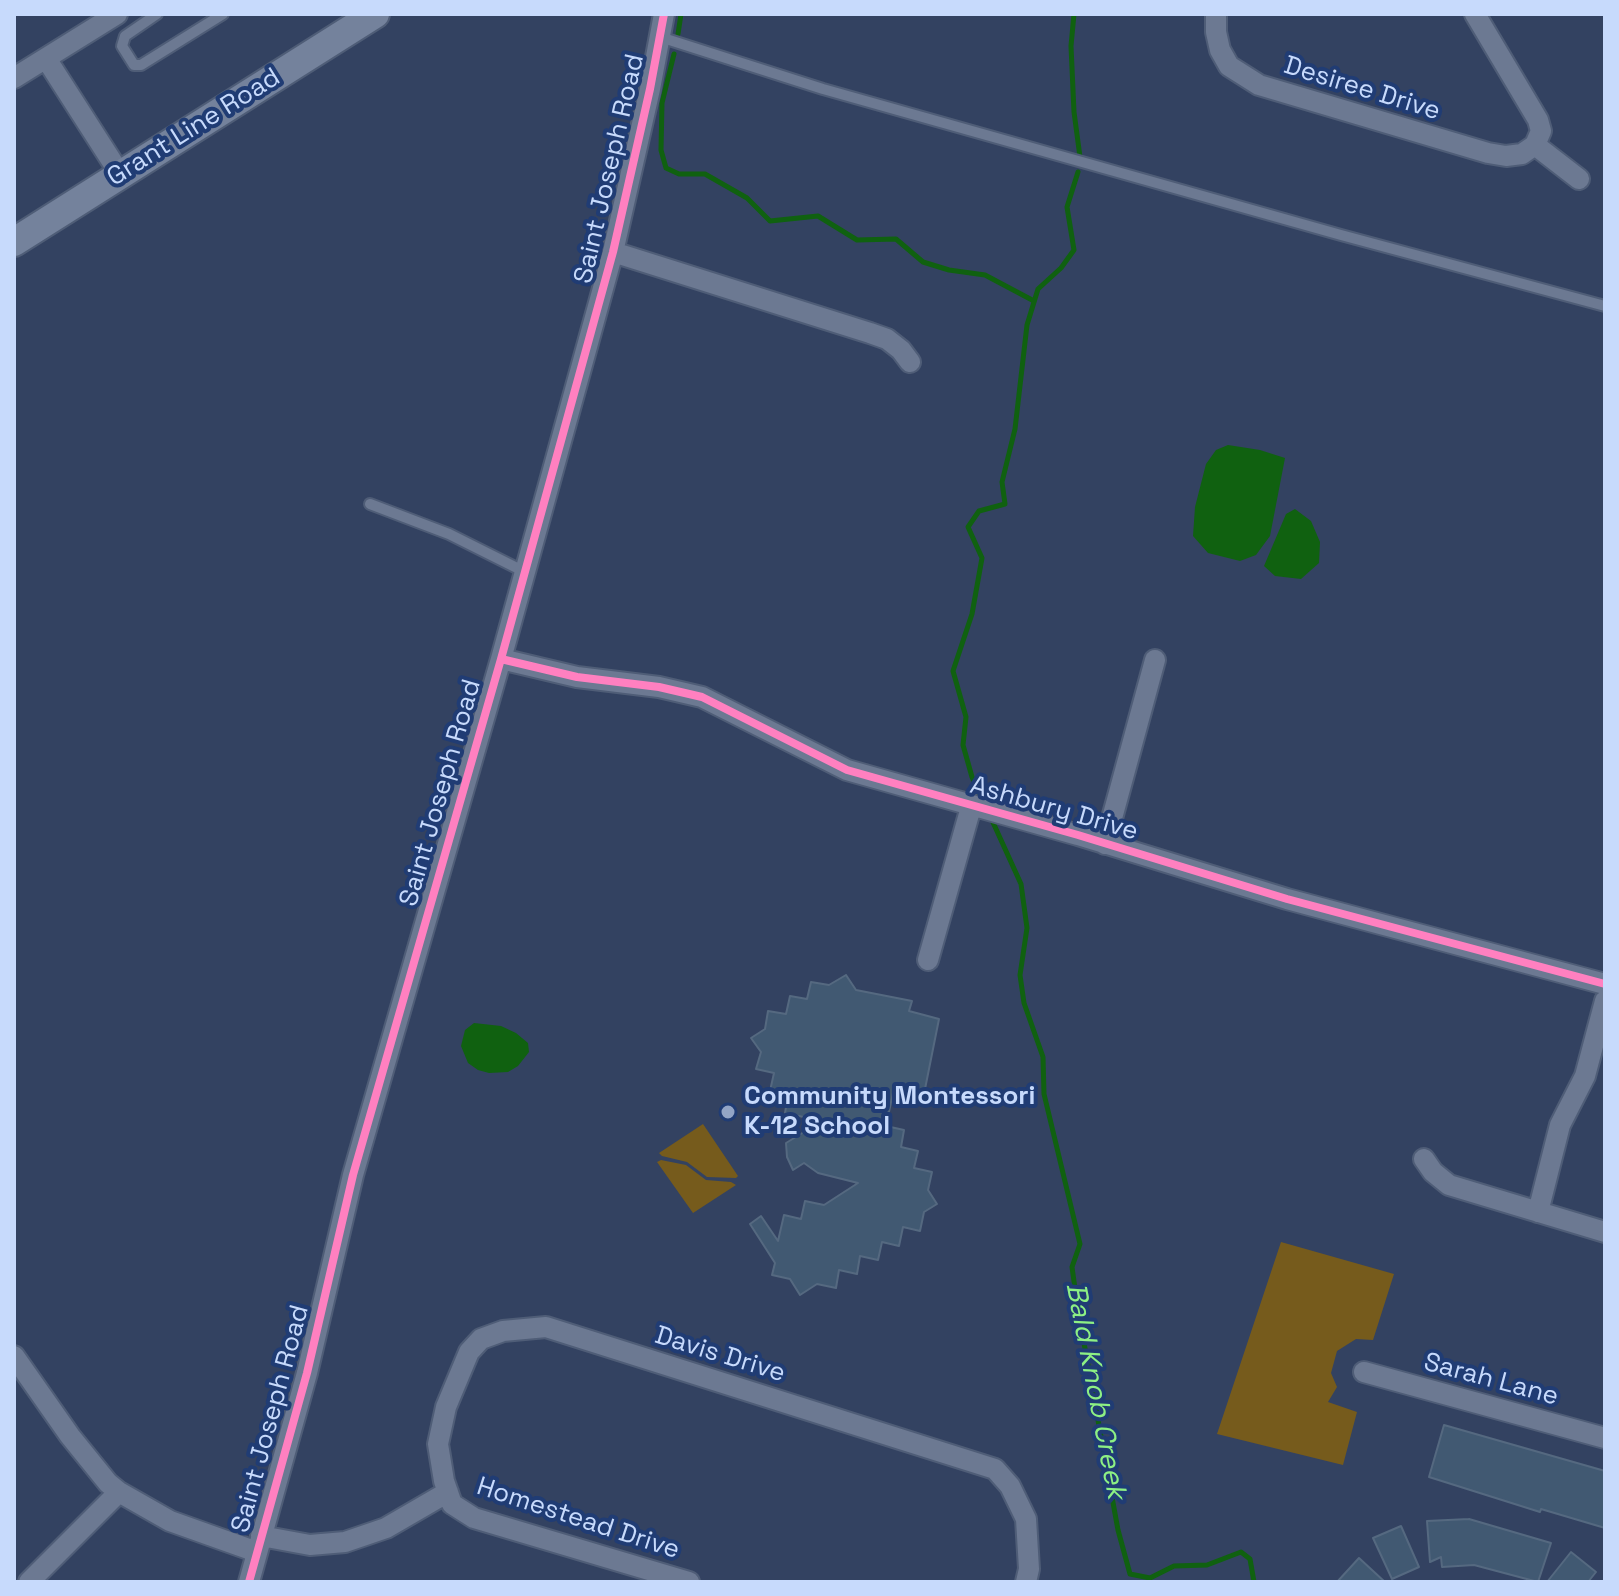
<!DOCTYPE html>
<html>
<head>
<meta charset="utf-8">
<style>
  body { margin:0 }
  #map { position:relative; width:1619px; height:1596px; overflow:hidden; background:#334261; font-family:"Space Grotesk",sans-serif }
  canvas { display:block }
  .frame { position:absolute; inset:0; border:16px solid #c7dafc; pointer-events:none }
</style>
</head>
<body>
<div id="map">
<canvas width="1619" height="1596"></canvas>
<div class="frame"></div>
</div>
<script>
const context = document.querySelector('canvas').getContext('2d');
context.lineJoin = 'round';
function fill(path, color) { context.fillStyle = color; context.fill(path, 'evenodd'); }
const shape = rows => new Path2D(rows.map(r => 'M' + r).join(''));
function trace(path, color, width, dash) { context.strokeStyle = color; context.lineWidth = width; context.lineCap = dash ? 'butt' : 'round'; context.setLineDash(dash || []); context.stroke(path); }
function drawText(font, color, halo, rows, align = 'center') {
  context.font = font + ' "Space Grotesk",sans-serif'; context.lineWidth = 8; context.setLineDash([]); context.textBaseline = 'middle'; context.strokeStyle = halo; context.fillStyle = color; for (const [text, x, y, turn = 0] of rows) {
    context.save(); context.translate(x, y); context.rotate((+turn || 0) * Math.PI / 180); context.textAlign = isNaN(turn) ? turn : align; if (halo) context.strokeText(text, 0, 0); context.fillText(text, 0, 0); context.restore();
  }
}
const green = shape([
  [703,1124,738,1176,736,1178,707,1177,687,1162,662,1156,659,1153],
  [661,1160,686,1165,706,1180,731,1182,736,1185,693,1213,657,1162],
  [1281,1242,1394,1274,1373,1340,1356,1339,1337,1351,1331,1373,1337,1387,1328,1402,1357,1412,1343,1465,1217,1434]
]);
const water = shape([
  [1228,445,1260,450,1285,458,1270,536,1256,555,1240,561,1208,553,1193,536,1195,507,1206,464,1216,450],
  [1295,509,1311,521,1320,542,1319,563,1301,579,1275,576,1264,566,1286,514],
  [474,1023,501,1026,516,1033,528,1043,529,1052,518,1066,508,1072,489,1073,478,1070,468,1063,461,1046,465,1030]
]);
const stream = shape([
  [1074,14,1071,46,1074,112,1080,157],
  [678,34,681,14],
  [674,54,662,103,661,150,666,168,679,174,705,174,747,198,770,221,818,216,857,240,896,239,923,262,949,270,985,275,1034,301],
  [983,802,972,777,963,745,966,717,953,671,972,614,982,558,968,527,979,511,1005,504,1002,482,1015,429,1027,325,1038,289,1061,268,1074,250,1067,207,1078,172],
  [991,818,1021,884,1027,928,1020,975,1024,1003,1043,1057,1044,1094,1080,1244,1072,1267,1078,1310,1118,1530,1130,1574,1150,1578,1174,1566,1207,1565,1241,1552,1250,1559,1254,1582]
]);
const building = shape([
  [846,975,856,990,912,1001,909,1011,939,1019,924,1094,894,1088,886,1126,904,1130,901,1147,918,1151,914,1168,932,1172,928,1190,937,1204,924,1212,920,1231,903,1227,899,1246,882,1242,878,1260,860,1256,857,1274,839,1270,836,1288,817,1284,800,1295,790,1279,772,1275,775,1263,750,1224,761,1216,778,1241,784,1215,801,1219,805,1201,824,1205,858,1183,818,1173,804,1163,793,1170,787,1157,786,1143,822,1121,785,1113,788,1095,770,1091,774,1073,756,1069,761,1052,751,1038,765,1029,768,1011,786,1014,790,996,807,999,811,982,829,985,846,975],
  [1444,1425,1605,1471,1605,1528,1541,1509,1540,1512,1429,1477,1444,1425],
  [1469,1519,1551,1543,1538,1582,1474,1565,1442,1567,1441,1557,1430,1562,1427,1521,1469,1519],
  [1401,1526,1419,1567,1392,1579,1373,1538,1401,1526],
  [1571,1552,1596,1572,1588,1582,1547,1582,1571,1552],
  [1359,1558,1385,1582,1337,1582,1359,1558]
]);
const lane = shape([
  [157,14,125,36,122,46,134,65,141,65,223,14],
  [660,37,823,89,1341,235,1605,306],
  [370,504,449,534,525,572]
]);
const street = shape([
  [1216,14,1216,32,1220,50,1229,66,1259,85,1488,153,1506,156,1522,154,1535,145],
  [1475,14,1538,120,1541,131,1535,145,1579,179],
  [47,60,120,174],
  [14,78,117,14],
  [613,252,870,333,887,339,901,350,910,362],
  [501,659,577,677,659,687,702,697,847,770,1078,835,1287,899,1605,984],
  [1105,844,1155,660],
  [928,960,971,807],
  [1424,1159,1433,1172,1449,1185,1605,1232],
  [1538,1212,1560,1125,1585,1076,1605,1001],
  [14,1356,70,1436,108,1483,119,1492,170,1521,257,1552],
  [1364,1372,1605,1438],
  [261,1536,310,1545,345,1542,386,1528,448,1492],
  [29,1582,119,1492],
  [249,1582,307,1373,353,1175,501,659,613,252,650,89,664,14],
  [689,1582,474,1518,452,1504,444,1481,438,1444,446,1407,469,1352,481,1339,503,1331,546,1327,995,1469,1010,1486,1026,1519,1029,1569,1026,1582]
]);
const secondary = shape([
  [14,242,375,14]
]);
const cycleway = shape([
  [501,659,577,677,659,687,702,697,847,770,1078,835,1287,899,1605,984],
  [249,1582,307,1373,353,1175,501,659,613,252,650,89,664,14]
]);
const markers = [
  [728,1112,8,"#93a5c6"]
];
const streetNames = [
  ["Desiree Drive",1362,89,17],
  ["Grant Line Road",194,128,-32],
  ["Saint Joseph Road",610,169,-77],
  ["Saint Joseph Road",441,793,-74],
  ["Ashbury Drive",1054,809,16],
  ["Davis Drive",720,1355,17],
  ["Sarah Lane",1491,1380,15],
  ["Saint Joseph Road",271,1419,-75],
  ["Homestead Drive",578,1519,18]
];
const poiNames = [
  ["Community Montessori",744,1097],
  ["K-12 School",744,1127]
];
const waterNames = [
  ["Bald Knob Creek",1095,1391,79]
];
fill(green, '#765b1c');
fill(water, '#106110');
trace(stream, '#106110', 5);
fill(building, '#415972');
trace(building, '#556980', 2);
trace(lane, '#4f5d77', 14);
trace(street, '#4f5d77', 24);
trace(secondary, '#4f5d77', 32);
trace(lane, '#6c7992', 10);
trace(street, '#6c7992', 20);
trace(secondary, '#74829c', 28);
trace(cycleway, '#ff80c0', 8);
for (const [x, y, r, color] of markers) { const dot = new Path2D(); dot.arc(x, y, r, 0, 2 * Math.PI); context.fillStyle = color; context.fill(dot); trace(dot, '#203c74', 3); }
drawText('26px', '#c7dafc', '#203c74', streetNames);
drawText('bold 26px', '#c7dafc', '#203c74', poiNames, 'left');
drawText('italic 28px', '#8df084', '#203c74', waterNames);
</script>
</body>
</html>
